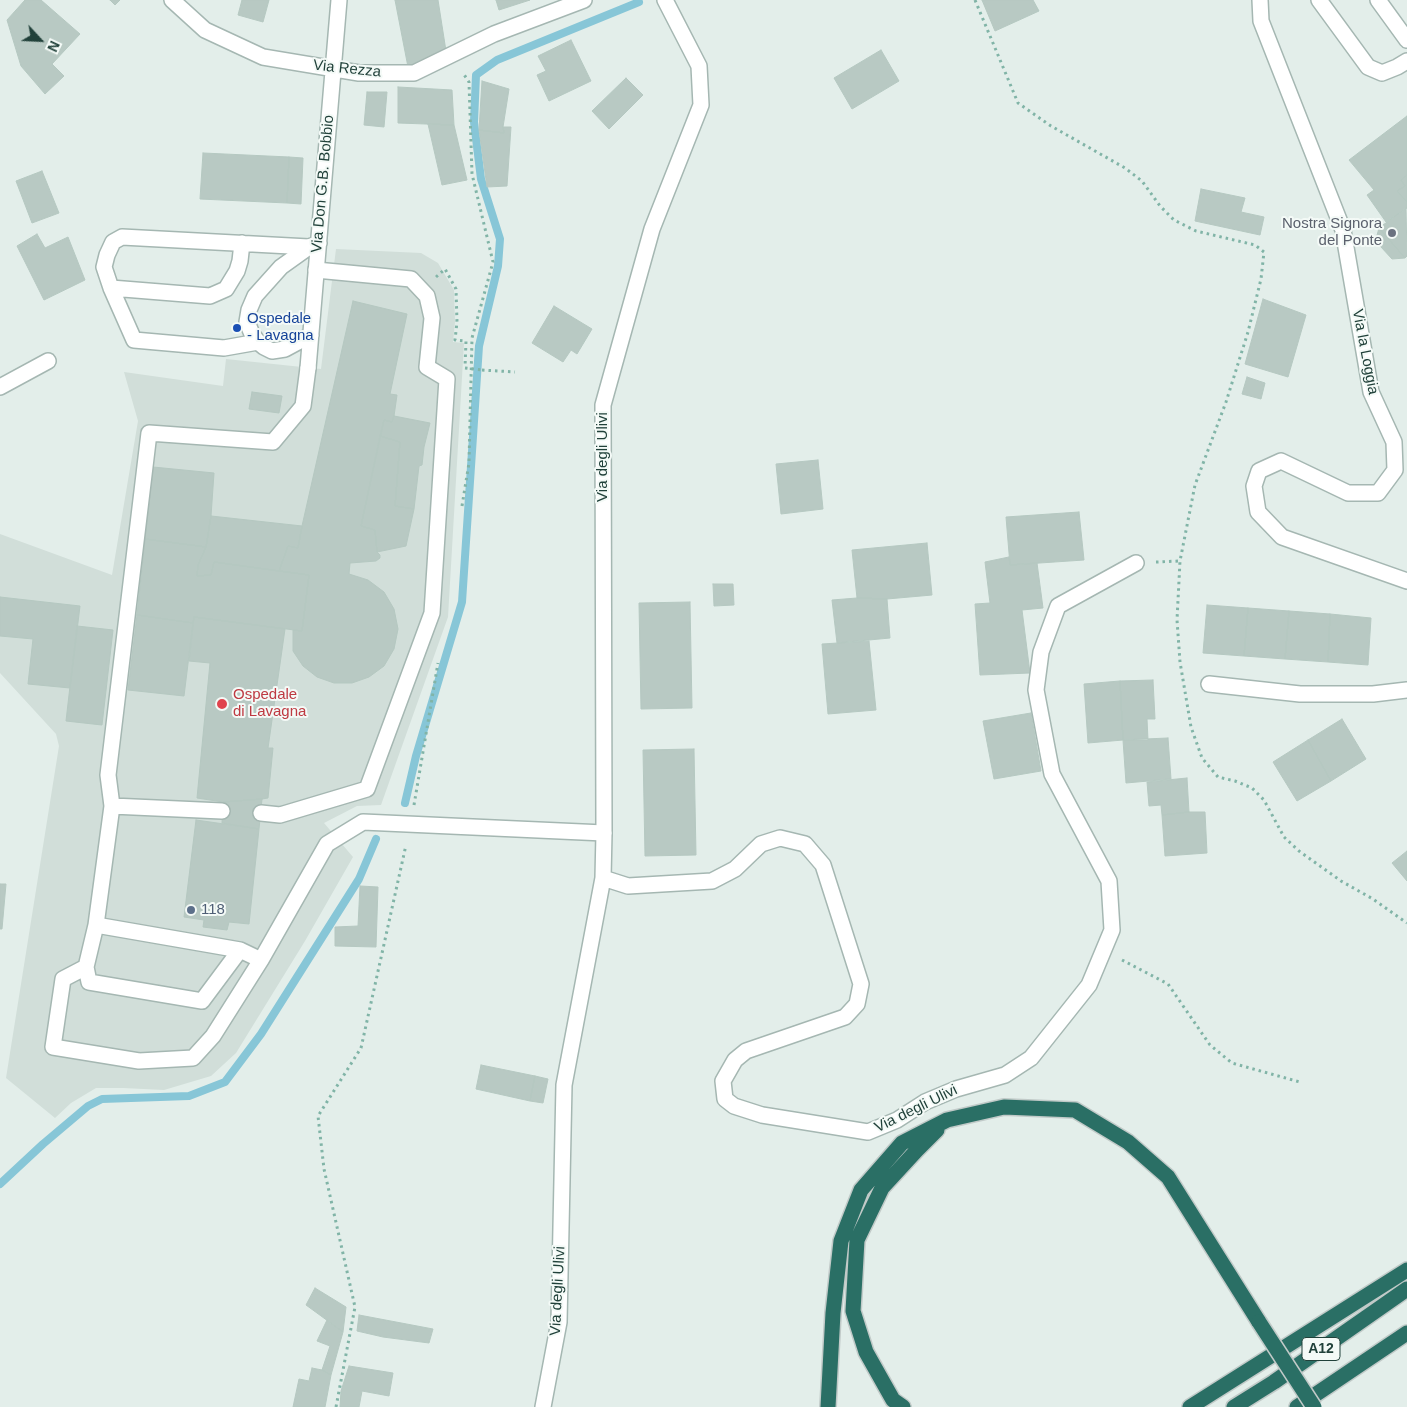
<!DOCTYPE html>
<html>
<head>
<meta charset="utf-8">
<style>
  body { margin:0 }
  #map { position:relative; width:1407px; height:1407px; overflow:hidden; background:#e3eeea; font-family:Arial,sans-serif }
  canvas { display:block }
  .north { position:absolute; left:15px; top:15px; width:50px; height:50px; -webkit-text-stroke:4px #f4faf7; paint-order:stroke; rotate:115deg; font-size:14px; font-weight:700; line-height:20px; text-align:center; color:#21413a }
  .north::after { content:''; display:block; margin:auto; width:18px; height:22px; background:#21413a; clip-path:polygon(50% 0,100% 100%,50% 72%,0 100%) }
</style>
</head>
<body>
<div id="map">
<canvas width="1407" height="1407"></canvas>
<div class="north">N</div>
</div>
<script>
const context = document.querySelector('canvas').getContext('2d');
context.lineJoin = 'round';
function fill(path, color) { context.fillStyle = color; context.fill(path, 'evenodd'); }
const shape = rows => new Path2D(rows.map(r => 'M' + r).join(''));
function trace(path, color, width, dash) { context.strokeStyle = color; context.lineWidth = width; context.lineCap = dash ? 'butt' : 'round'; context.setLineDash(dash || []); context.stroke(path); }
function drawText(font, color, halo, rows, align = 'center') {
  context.font = font + ' Arial,sans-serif'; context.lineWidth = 4; context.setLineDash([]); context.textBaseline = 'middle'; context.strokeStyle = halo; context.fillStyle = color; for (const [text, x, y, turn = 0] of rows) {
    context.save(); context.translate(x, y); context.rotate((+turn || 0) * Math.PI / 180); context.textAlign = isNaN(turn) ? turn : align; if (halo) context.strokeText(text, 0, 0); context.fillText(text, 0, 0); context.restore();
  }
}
const built = shape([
  [336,249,421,253,438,263,454,290,455,322,453,342,464,343,448,617,381,805,357,806,324,823,353,857,305,941,236,1053,211,1076,164,1090,123,1088,96,1088,71,1103,55,1118,6,1078,59,746,56,734,0,673,0,534,112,575,138,421,124,372,223,386,226,359,321,369]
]);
const stream = shape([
  [405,803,416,756,462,602,479,346,498,266,500,239,481,179,474,122,476,75,497,60,639,2],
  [0,1184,43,1144,88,1106,102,1099,189,1096,225,1082,261,1034,359,879,376,839]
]);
const building = shape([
  [25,0,41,0,80,34,52,64,64,76,45,94,21,66,7,20,25,0],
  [110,0,120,0,115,5,110,0],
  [242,0,269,0,263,22,238,15,242,0],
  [395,0,438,0,446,51,408,67,395,0],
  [496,0,530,0,499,10,496,0],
  [982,0,1033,0,1039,11,995,31,982,0],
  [571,40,591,81,549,101,537,75,546,71,538,56,571,40],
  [881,50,899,81,852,109,834,78,881,50],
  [626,78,643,95,609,129,592,111,626,78],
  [482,81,509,89,503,127,504,133,479,130,482,81],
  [398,87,452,90,454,125,398,123,398,87],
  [367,92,387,92,384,127,364,125,367,92],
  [1407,116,1407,175,1401,180,1405,186,1397,191,1407,202,1407,208,1386,222,1367,195,1374,190,1349,160,1407,116],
  [428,124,454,125,467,180,442,185,428,124],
  [503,127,511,127,507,186,487,187,479,130,504,133,503,127],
  [203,153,289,157,287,203,200,199,203,153],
  [289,157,303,158,301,204,287,203,289,157],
  [42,171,59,213,32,223,16,181,42,171],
  [1407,175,1407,202,1397,191,1405,186,1401,180,1407,175],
  [1201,189,1245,198,1241,212,1264,217,1260,235,1195,221,1201,189],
  [1406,208,1407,256,1405,258,1379,228,1406,208],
  [1379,228,1405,258,1392,259,1381,247,1376,239,1379,228],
  [37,234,45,248,68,237,85,280,44,300,17,246,37,234],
  [1263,299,1306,315,1288,377,1245,364,1263,299],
  [353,301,407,314,390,394,397,395,394,416,392,422,384,420,361,526,375,530,377,552,380,555,380,558,376,561,350,563,349,574,368,580,384,592,394,609,398,629,394,649,384,666,369,677,352,683,334,683,317,677,303,666,293,651,293,630,302,631,309,575,279,571,288,546,298,548,302,526,353,301],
  [554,306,592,329,577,354,571,350,563,362,532,343,554,306],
  [1247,377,1265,383,1261,399,1242,394,1247,377],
  [252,392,282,396,279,413,249,409,252,392],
  [394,416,430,423,424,447,422,465,419,466,414,509,395,506,400,442,380,436,384,420,392,422,394,416],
  [380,436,400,442,395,506,414,509,406,546,377,552,375,530,361,526,380,436],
  [818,460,823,509,781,514,776,464,818,460],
  [153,467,214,473,211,516,206,547,145,539,153,467],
  [1079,512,1084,560,1010,565,1006,517,1079,512],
  [211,516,302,526,298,548,288,546,279,571,214,562,211,575,197,576,198,565,206,547,211,516],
  [145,539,206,547,198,565,197,576,211,575,214,562,309,575,302,631,194,617,193,623,137,615,145,539],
  [927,543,932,595,887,599,857,598,852,550,927,543],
  [1009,557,1010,565,1037,563,1043,608,1022,610,1030,673,980,675,975,604,990,603,985,562,1009,557],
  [713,584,733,584,734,605,714,606,713,584],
  [0,597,80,606,70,688,28,684,33,639,0,636,0,597],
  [857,598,887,599,890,638,837,643,832,600,857,598],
  [690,602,692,708,641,709,639,603,690,602],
  [1207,605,1248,608,1244,656,1203,653,1207,605],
  [1248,608,1289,611,1285,659,1244,656,1248,608],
  [1289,611,1330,614,1328,662,1285,659,1289,611],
  [1330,614,1371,618,1368,665,1328,662,1330,614],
  [137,615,193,623,184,696,128,690,137,615],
  [194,617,285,629,268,748,273,748,268,798,262,799,223,802,197,798,210,663,189,661,194,617],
  [77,626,113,630,102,725,66,721,77,626],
  [869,641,876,710,828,714,822,644,869,641],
  [1153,680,1155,719,1147,719,1148,740,1123,740,1120,681,1153,680],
  [1120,681,1123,740,1088,743,1084,684,1120,681],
  [1031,713,1041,771,994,779,983,721,1031,713],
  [1342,719,1366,759,1331,781,1308,740,1342,719],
  [1168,738,1171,779,1126,783,1123,740,1168,738],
  [1308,740,1331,781,1297,801,1273,762,1308,740],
  [694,749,696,855,645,856,643,750,694,749],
  [1187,778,1189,812,1162,815,1161,805,1149,806,1147,782,1187,778],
  [262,799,259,829,222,823,223,802,262,799],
  [1189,812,1205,812,1207,853,1165,856,1162,815,1189,812],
  [196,820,259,829,249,924,229,922,227,930,203,927,204,920,184,917,196,820],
  [1407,851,1407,881,1392,863,1407,851],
  [0,884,6,884,2,929,0,929,0,884],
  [360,886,378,887,376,947,335,946,335,927,358,926,360,886],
  [481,1065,535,1076,530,1101,476,1089,481,1065],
  [535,1076,548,1079,543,1103,530,1101,535,1076],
  [315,1288,346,1307,343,1332,306,1305,315,1288],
  [359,1315,433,1329,429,1343,383,1337,357,1331,359,1315],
  [327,1320,343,1332,331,1375,322,1370,330,1346,317,1341,327,1320],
  [349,1366,393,1373,389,1396,362,1391,359,1407,340,1407,341,1391,349,1366],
  [312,1368,322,1370,331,1375,325,1407,293,1407,299,1379,309,1381,312,1368]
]);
const path = shape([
  [975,0,1018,103,1051,126,1125,168,1142,181,1160,206,1174,220,1196,231,1255,245,1264,252,1261,279,1248,332,1226,402,1195,485,1180,561,1177,620,1180,662,1191,727,1202,758,1218,777,1235,781,1252,788,1264,800,1284,837,1299,851,1341,881,1373,899,1407,923],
  [436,277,445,269,456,289,457,322,455,340,466,341,465,367],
  [482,370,515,372],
  [462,506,469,463,472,338,493,262,472,174,469,82,463,73],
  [1156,562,1180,561],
  [414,805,438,663],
  [1122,960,1168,984,1210,1045,1232,1063,1300,1082],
  [336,1407,355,1307,324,1169,318,1116,361,1048,406,845]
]);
const service = shape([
  [111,288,210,296,226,289,237,271,240,261,242,243],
  [258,342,224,348,134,340,111,288,104,267,107,255,113,242,122,237,309,247],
  [0,387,48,361],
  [112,806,108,775,149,433,273,442,303,406,308,368],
  [261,813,280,815,367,789,432,613,447,379,427,367,432,318,427,296,411,279,316,270],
  [96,925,112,806,222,811],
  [261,960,240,950,202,1001,89,982,86,967,63,979,53,1047,139,1061,193,1058,213,1036,261,960,327,844,363,822,604,833],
  [86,967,96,925,240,950]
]);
const minor = shape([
  [172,0,205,30,263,57,359,73,414,73,494,34,584,0],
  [1260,0,1261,21,1343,230,1371,392,1394,442,1395,470,1378,493,1348,493,1281,461,1259,471,1254,486,1258,512,1282,537,1407,581],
  [1319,0,1368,67,1382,73,1397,67,1407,61],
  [311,335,285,349,272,351,264,347,258,342,252,334,247,322,249,310,255,296,281,267,309,247,319,243],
  [308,368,339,0],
  [1209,684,1300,694,1373,694,1407,690],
  [603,878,628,886,712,881,735,869,761,844,780,838,805,844,823,865,861,984,857,1004,845,1017,746,1051,735,1060,723,1081,725,1099,734,1106,762,1115,868,1132,897,1120,925,1102,956,1089,1005,1075,1031,1058,1089,985,1112,930,1109,881,1052,774,1036,690,1041,652,1058,606,1136,563],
  [543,1407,559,1322,564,1085,603,878,604,833,603,405,652,229,701,105,699,66,665,0]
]);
const tertiary = shape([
  [1378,0,1407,40]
]);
const motorway = shape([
  [828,1407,833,1313,841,1241,861,1190,902,1143,947,1120,1004,1107,1075,1110,1128,1142,1168,1177,1259,1322],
  [903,1407,893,1400,866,1352,853,1311,857,1240,882,1188,917,1150,937,1130],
  [1190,1407,1407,1270],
  [1234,1407,1274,1382,1407,1289],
  [1297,1407,1407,1333]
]);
const pathBridge = shape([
  [465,368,482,370]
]);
const motorwayBridge = shape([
  [1259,1322,1314,1407]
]);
const markers = [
  [1392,233,5,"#6b7280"],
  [237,328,5,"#1a4fb4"],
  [222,704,6,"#e0444e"],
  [191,910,5,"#5c6f8a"]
];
const shields = [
  [1321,1349,38]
];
const shieldNames = [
  ["A12",1321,1349]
];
const streetNames = [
  ["Via Rezza",347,69,6],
  ["Via Don G.B. Bobbio",323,184,-85],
  ["Via la Loggia",1365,352,79],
  ["Via degli Ulivi",603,457,-90],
  ["Via degli Ulivi",916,1109,-26],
  ["Via degli Ulivi",558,1291,-87]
];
const worshipNames = [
  ["Nostra Signora",1382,224],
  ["del Ponte",1382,241]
];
const transitNames = [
  ["Ospedale",247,319],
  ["- Lavagna",247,336]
];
const healthNames = [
  ["Ospedale",233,695],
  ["di Lavagna",233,712]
];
const serviceNames = [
  ["118",201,910]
];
fill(built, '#d1ded9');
trace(stream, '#87c6d7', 8);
fill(building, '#b8c9c3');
trace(building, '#b5c8c1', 1);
trace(service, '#a5b7b2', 18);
trace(minor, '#a5b7b2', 18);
trace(tertiary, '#a5b7b2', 18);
trace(motorway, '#c1cac8', 18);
trace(path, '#81b4a7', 3, [2.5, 4]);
trace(service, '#fff', 15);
trace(minor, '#fff', 15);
trace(tertiary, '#fff', 15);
trace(motorway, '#2a6f65', 15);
trace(motorwayBridge, '#c1cac8', 18, []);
trace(pathBridge, '#81b4a7', 3, [2.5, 4]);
trace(motorwayBridge, '#2a6f65', 15);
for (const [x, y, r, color] of markers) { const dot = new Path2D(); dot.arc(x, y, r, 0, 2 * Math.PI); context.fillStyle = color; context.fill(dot); trace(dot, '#f4faf7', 2); }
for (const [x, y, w] of shields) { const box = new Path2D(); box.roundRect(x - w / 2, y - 11.5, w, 23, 4); context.fillStyle = '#f4faf7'; context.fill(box); trace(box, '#21413a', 1); }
drawText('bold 14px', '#21413a', null, shieldNames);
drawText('15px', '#21413a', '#f4faf7', streetNames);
drawText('15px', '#5b616d', '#f4faf7', worshipNames, 'right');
drawText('15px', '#164399', '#f4faf7', transitNames, 'left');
drawText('15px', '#be3a42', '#f4faf7', healthNames, 'left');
drawText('15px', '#4e5e75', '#f4faf7', serviceNames, 'left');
</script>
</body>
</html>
